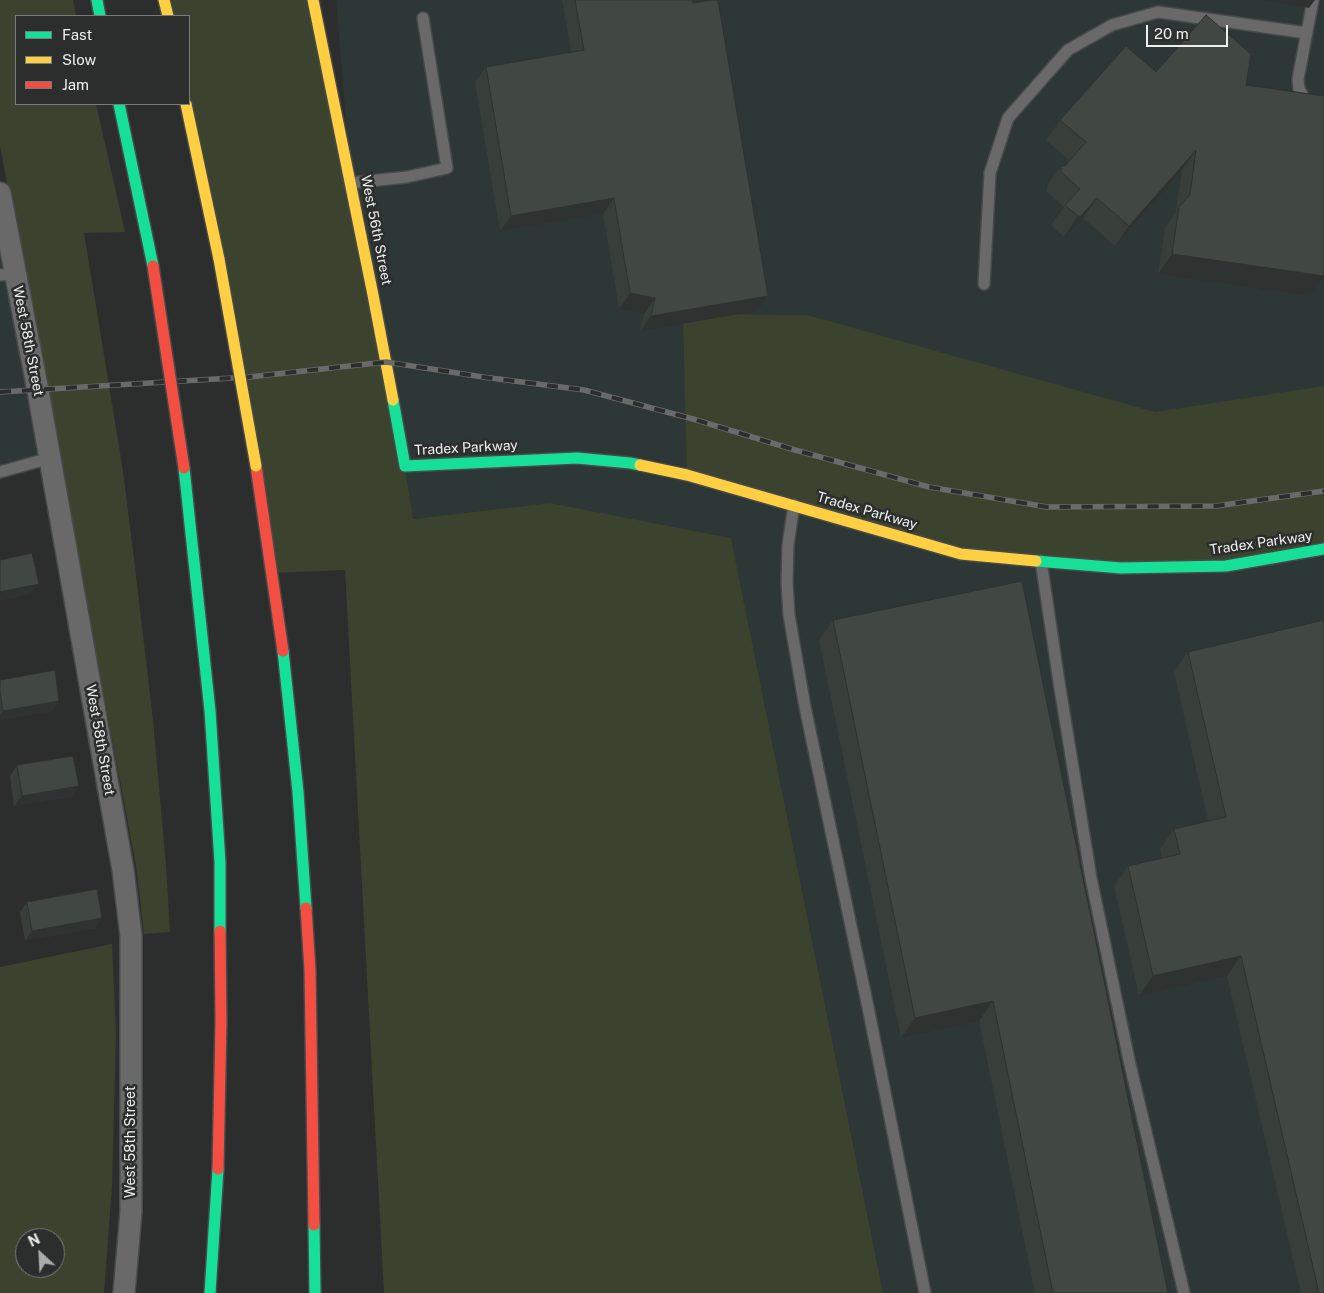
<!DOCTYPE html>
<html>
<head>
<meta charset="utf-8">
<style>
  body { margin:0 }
  #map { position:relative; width:1324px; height:1293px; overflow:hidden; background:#2c2d2d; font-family:"Public Sans",sans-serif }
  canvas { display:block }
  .legend { position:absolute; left:15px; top:15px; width:175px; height:90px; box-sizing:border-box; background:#2b2e2d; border:1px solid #797c7b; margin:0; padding:6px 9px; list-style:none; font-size:15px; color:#eef0f0 }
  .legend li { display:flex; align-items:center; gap:10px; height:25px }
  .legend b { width:25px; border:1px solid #797c7b }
  .north { position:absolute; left:15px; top:1228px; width:50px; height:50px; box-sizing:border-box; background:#2b2e2d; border:1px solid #797c7b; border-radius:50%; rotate:335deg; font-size:14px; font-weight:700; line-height:20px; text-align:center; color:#eef0f0 }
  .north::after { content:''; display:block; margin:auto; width:18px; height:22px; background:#aaacac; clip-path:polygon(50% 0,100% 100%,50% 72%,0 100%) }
  .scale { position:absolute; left:1146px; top:25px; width:82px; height:22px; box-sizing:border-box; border:2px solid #eef0f0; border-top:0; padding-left:6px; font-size:15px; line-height:18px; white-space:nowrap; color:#eef0f0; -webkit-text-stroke:4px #2b2e2d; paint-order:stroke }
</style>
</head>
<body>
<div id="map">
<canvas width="1324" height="1293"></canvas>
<ul class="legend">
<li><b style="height:6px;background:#16e098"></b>Fast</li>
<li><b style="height:6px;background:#ffcf43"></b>Slow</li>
<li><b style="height:6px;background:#f24e42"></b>Jam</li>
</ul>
<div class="north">N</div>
<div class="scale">20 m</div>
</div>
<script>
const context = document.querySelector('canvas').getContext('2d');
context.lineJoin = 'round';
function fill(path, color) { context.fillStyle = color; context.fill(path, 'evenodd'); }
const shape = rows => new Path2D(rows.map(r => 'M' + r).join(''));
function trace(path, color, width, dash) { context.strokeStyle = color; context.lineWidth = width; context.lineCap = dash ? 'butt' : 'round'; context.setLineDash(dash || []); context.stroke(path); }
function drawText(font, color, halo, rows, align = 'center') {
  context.font = font + ' "Public Sans",sans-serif'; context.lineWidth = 5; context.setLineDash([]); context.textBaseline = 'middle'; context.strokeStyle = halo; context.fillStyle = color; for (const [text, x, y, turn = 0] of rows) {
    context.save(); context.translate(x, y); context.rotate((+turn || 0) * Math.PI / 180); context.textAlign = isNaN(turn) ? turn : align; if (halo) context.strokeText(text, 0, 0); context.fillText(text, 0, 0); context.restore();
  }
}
const built = shape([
  [336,0,1324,0,1324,1293,883,1293,731,538,550,503,413,519,405,466,351,183],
  [0,193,50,458,0,472]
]);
const green = shape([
  [0,0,73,0,76,16,16,16,16,104,96,104,125,232,84,233,123,471,134,559,153,720,166,865,170,932,144,934,136,865,0,146],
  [164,0,313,0,405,466,413,519,550,503,731,538,883,1293,384,1293,345,570,272,573,189,104,189,16,168,16],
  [683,314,807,315,1155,412,1324,386,1324,549,1226,566,961,554,687,475],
  [112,944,116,1034,112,1187,104,1293,0,1293,0,967],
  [25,1238,55,1238,55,1268,25,1268]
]);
const lane = shape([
  [1313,0,1298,79,1299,89,1305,100,1315,107,1324,108],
  [351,183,407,177,447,168,423,18],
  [0,275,16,274],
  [984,284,990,173,1008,118,1068,50,1112,25,1158,12,1307,33],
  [0,472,50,458],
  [794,505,788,545,787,582,789,615,805,707,869,1012,925,1293],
  [1041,561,1059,682,1091,878,1129,1060,1184,1293]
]);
const street = shape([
  [0,193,38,391,123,870,131,936,131,1212,124,1293]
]);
const fast = shape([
  [97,0,100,16],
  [119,104,153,266],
  [393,400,405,466,577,458,630,463,640,465],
  [184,468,210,711,220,862,220,931],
  [1036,561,1121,568,1226,566,1324,549],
  [283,651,298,792,306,908],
  [314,1225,315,1293],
  [210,1293,218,1169]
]);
const slow = shape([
  [164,0,168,16],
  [313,0,373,295,393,400],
  [186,104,219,259],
  [640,465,687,475,961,554,1036,561]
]);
const jam = shape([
  [256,466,283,651],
  [306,908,310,970,314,1225],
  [218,1169,221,1021,220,931]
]);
const rail = shape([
  [0,392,249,377,386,362,483,377,584,390,693,419,795,450,929,487,1047,507,1216,506,1324,491]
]);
const slowBridge = shape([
  [219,259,256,466]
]);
const jamBridge = shape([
  [153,266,184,468]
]);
const wall = shape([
  [562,0,692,0,768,296,757,311,640,331,644,314,619,309,603,214,500,231,475,82,486,67,571,52],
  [1156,72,1324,96,1324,279,1311,296,1158,274,1165,228,1176,211,1182,170,1115,246,1083,218,1066,237,1064,237,1051,225,1064,207,1047,192,1047,186,1061,166,1065,166,1070,161,1046,140,1060,120],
  [833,620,1168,1293,1035,1293,979,1021,901,1038,819,640],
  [1324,620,1324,1293,1301,1293,1227,976,1139,996,1114,886,1128,866,1162,858,1160,849,1174,829,1208,821,1174,672,1188,652],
  [0,680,52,711,0,720],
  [17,765,79,786,71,797,14,806,10,776],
  [27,902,102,918,95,928,25,941,20,912]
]);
const shadedWall = shape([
  [1264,0,1315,0,1309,8],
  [1196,150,1182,170,1115,246,1129,226],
  [614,198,603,214,500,231,511,216],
  [1097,198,1083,218,1066,237,1064,237,1078,216],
  [1172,254,1324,276,1324,279,1311,296,1158,274],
  [630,293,655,298,644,314,619,309],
  [768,296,757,311,640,331,651,316],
  [39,584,31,594,0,601,0,592],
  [59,701,52,711,0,720,0,715,3,711],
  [79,786,71,797,14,806,22,796],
  [102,918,95,928,25,941,32,931],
  [1241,956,1227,976,1139,996,1153,976],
  [993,1001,979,1021,901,1038,915,1018]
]);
const building = shape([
  [575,0,692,0,693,3,712,0,718,0,768,296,651,316,655,298,630,293,614,198,511,216,486,67,584,50,575,0],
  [1206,15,1251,54,1246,85,1324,96,1324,276,1172,254,1179,207,1190,195,1196,150,1129,226,1097,198,1080,217,1078,216,1065,205,1080,189,1061,172,1061,166,1065,166,1086,142,1060,120,1126,46,1156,72,1206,15],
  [32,553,39,584,0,592,0,560,32,553],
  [1022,581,1168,1293,1053,1293,993,1001,915,1018,833,620,1022,581],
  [1324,620,1324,1293,1319,1293,1241,956,1153,976,1128,866,1180,854,1174,829,1226,817,1188,652,1324,620],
  [55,670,59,701,3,711,0,692,0,680,55,670],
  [73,756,79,786,22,796,17,765,73,756],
  [97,889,102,918,32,931,27,902,97,889]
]);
const streetNames = [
  ["West 56th Street",376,230,79],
  ["West 58th Street",28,341,79],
  ["Tradex Parkway",466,448,-3],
  ["Tradex Parkway",867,511,16],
  ["Tradex Parkway",1261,543,-8],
  ["West 58th Street",100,740,80],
  ["West 58th Street",131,1142,-90]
];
fill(built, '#2d3735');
fill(green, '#3b432e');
trace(lane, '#484a4a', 14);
trace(street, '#484a4a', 24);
trace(fast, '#484a4a', 14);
trace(slow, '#484a4a', 14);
trace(jam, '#484a4a', 14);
trace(lane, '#686968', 11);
trace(street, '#686968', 21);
trace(fast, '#16e098', 11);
trace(slow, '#ffcf43', 11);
trace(jam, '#f24e42', 11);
trace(rail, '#696a6a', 5.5);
trace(rail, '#2b2e2d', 4, [11]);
trace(slowBridge, '#484a4a', 14, []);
trace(jamBridge, '#484a4a', 14, []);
trace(slowBridge, '#ffcf43', 11);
trace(jamBridge, '#f24e42', 11);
fill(wall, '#383e3a');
fill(shadedWall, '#2e3230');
fill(building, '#414844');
trace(building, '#2e3230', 1);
drawText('14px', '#eef0f0', '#2b2e2d', streetNames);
</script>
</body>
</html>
